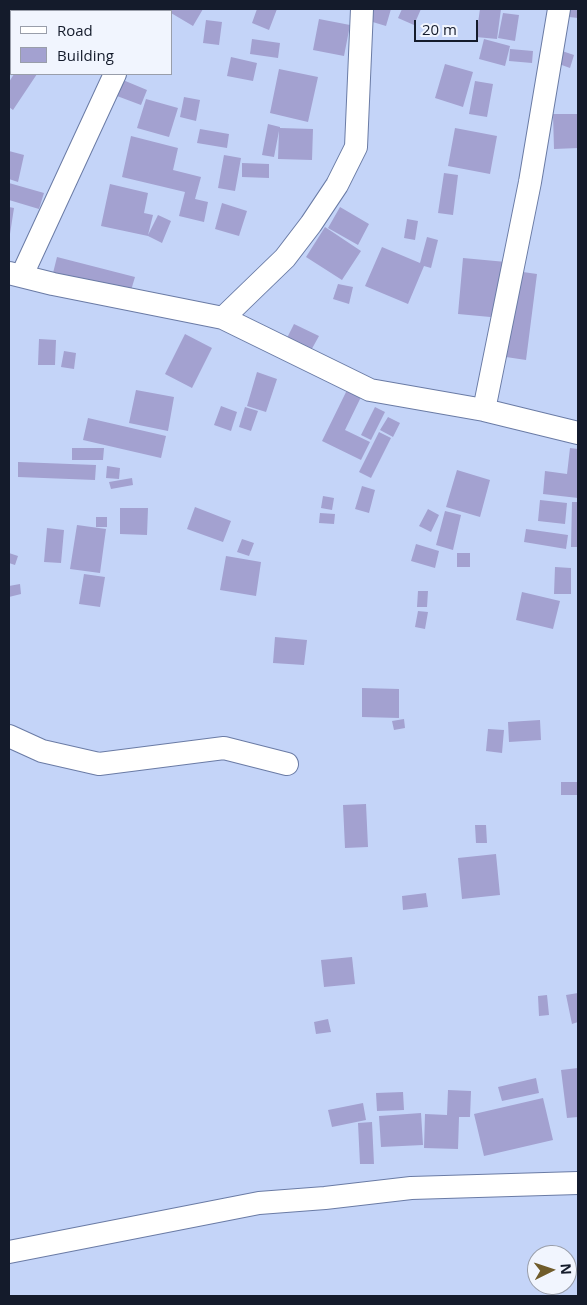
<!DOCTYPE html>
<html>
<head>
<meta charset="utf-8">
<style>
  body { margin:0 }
  #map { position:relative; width:587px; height:1305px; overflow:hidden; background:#c4d4f8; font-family:"Open Sans",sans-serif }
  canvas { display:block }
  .frame { position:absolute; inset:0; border:10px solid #141b2b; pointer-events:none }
  .legend { position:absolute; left:10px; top:10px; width:162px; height:65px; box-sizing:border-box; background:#f1f5fe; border:1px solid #999eaa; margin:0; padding:6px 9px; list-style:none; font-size:15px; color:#141b2b }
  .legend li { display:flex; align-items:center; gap:10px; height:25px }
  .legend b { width:25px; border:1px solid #999eaa }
  .north { position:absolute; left:527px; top:1245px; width:50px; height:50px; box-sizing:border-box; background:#f1f5fe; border:1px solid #999eaa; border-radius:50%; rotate:86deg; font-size:14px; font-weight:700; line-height:20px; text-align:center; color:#141b2b }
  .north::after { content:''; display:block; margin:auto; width:18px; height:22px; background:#705c2b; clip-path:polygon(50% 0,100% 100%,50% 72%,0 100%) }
  .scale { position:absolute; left:414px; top:20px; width:64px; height:22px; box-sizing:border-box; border:2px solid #141b2b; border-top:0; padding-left:6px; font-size:15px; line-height:18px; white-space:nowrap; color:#141b2b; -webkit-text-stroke:4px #f1f5fe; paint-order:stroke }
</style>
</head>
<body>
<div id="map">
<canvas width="587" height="1305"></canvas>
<div class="frame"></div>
<ul class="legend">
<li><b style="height:6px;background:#fff"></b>Road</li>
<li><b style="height:14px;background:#a3a1d0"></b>Building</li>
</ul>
<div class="north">N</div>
<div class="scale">20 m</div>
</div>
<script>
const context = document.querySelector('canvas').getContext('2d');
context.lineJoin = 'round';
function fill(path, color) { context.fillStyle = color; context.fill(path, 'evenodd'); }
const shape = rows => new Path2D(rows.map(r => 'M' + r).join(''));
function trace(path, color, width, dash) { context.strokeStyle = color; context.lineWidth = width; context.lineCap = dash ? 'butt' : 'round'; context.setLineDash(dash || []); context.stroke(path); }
const building = shape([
  [172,9,203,9,193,26,171,13],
  [257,9,277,9,269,30,252,23],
  [370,9,391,9,386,26,366,20],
  [402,9,421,9,414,25,398,18],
  [480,9,501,9,497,39,476,37],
  [570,9,578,9,578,18,569,17],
  [503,13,519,15,515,41,498,38],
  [319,19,350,25,344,56,313,50],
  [206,20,222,22,219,45,203,43],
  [252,39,280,43,278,58,250,54],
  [484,39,510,46,505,66,479,59],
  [510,49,533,51,532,63,509,61],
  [562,51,574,55,570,68,559,64],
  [231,57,257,63,253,81,227,76],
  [445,64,473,72,463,107,435,98],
  [279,69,318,77,308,122,270,113],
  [14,74,37,74,13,110,9,107,9,82],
  [123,80,147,90,141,105,117,96],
  [475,81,493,84,487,117,469,114],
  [184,97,200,100,196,121,180,117],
  [146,99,178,108,169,137,137,128],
  [553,114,578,114,578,148,554,149],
  [268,124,280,127,280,128,313,129,312,160,278,159,279,131,274,157,262,155],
  [455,128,497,136,490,174,448,166],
  [200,129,229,134,227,148,197,143],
  [131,136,178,148,173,170,201,177,195,199,208,202,204,222,179,216,185,192,122,177],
  [9,151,24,155,18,182,9,179],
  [224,155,241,158,235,191,218,188],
  [242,163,269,164,269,178,242,177],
  [444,173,458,175,453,215,438,213],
  [9,183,44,193,39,209,9,200],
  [110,184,148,193,144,213,153,215,148,235,158,215,171,221,162,243,148,236,101,226],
  [222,203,247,211,239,236,215,229],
  [9,207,14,208,10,234,9,234],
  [340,207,369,224,358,245,328,228],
  [407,219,418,221,415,240,404,238],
  [325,227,361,251,342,280,306,257],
  [427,237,438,240,431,268,424,266,408,304,365,286,382,247,420,263],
  [57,257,135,277,129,297,52,277],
  [463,258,506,262,501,318,458,314],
  [516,271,537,274,526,360,506,357],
  [338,284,353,287,349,304,333,299],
  [294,324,319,336,309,354,285,342],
  [185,334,212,348,192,388,165,374],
  [39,339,56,340,55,365,38,365],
  [64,351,76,353,74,369,61,367],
  [257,372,277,379,266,412,247,406],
  [136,390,174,397,168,431,129,423],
  [347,390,361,397,345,430,370,442,361,460,322,441],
  [221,406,237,412,231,431,214,425],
  [245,407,258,411,251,431,239,427],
  [375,407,385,412,371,440,361,435],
  [388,417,400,423,393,437,380,430],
  [88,418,166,436,161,458,83,440],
  [379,432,391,438,371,478,359,472],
  [72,448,104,448,103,460,72,460],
  [570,448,578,449,578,498,543,494,545,471,567,474],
  [18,462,96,465,95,480,18,477],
  [107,466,120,468,119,479,106,478],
  [457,470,490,480,480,517,446,507],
  [132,478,133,485,111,489,109,482],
  [362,486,375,490,369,513,355,509],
  [323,496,334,498,332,510,321,508],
  [540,500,567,503,565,524,538,521],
  [572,502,578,502,578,547,571,547],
  [195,507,231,521,223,542,187,529],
  [120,508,148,508,147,535,120,534],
  [428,509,439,515,431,532,419,526],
  [445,511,461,515,453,550,436,545],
  [320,513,335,514,334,524,319,523],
  [96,517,107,517,107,527,96,527],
  [77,525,106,529,100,573,70,569],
  [47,528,64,530,61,563,44,562],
  [526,529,568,535,566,549,524,542],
  [242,539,254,543,249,556,237,552],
  [416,544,439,551,435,568,411,561],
  [9,553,18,556,15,565,9,563],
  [457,553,470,553,470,567,457,567],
  [226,556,261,562,256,596,220,590],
  [555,567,571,568,571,594,554,594],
  [84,574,105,577,100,607,79,604],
  [20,584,21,594,9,597,9,586],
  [418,591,428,591,427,607,417,607],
  [522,592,560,601,553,629,516,620],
  [418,611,428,612,425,629,415,627],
  [275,637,307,640,304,665,273,663],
  [362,688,399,689,399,718,362,717],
  [404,719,405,728,394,730,392,721],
  [540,720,541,740,509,742,508,722],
  [488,729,504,730,502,753,486,751],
  [561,782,578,782,578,795,561,795],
  [366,804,368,847,345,848,343,805],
  [475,825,486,825,487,843,476,843],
  [496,854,500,895,462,899,458,858],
  [426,893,428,907,403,910,402,896],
  [352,957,355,984,324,987,321,960],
  [578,993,578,1022,572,1024,566,995],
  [547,995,549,1015,539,1016,538,996],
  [328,1019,331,1032,316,1034,314,1022],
  [578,1068,578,1117,567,1118,561,1070],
  [536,1078,539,1093,502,1101,498,1087],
  [448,1090,471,1091,470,1117,459,1117,458,1149,424,1148,425,1114,447,1115],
  [403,1092,404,1110,377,1111,376,1093],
  [543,1098,553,1140,484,1156,474,1114],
  [363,1103,366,1120,332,1127,328,1110],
  [421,1113,423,1145,381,1147,379,1116],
  [372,1122,374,1164,360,1164,358,1123]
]);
const minor = shape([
  [148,11,150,9],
  [9,273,53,284,223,318,370,390,484,410,578,433],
  [22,275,115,74],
  [223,318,285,258,311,224,337,185,356,147,362,9],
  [484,410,530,182,559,9],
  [9,736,42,751,99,764,224,748,287,764],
  [9,1252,259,1203,325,1198,411,1188,578,1183]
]);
fill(building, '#a3a1d0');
trace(minor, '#6a7ba5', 24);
trace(minor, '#fff', 22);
</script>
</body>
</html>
